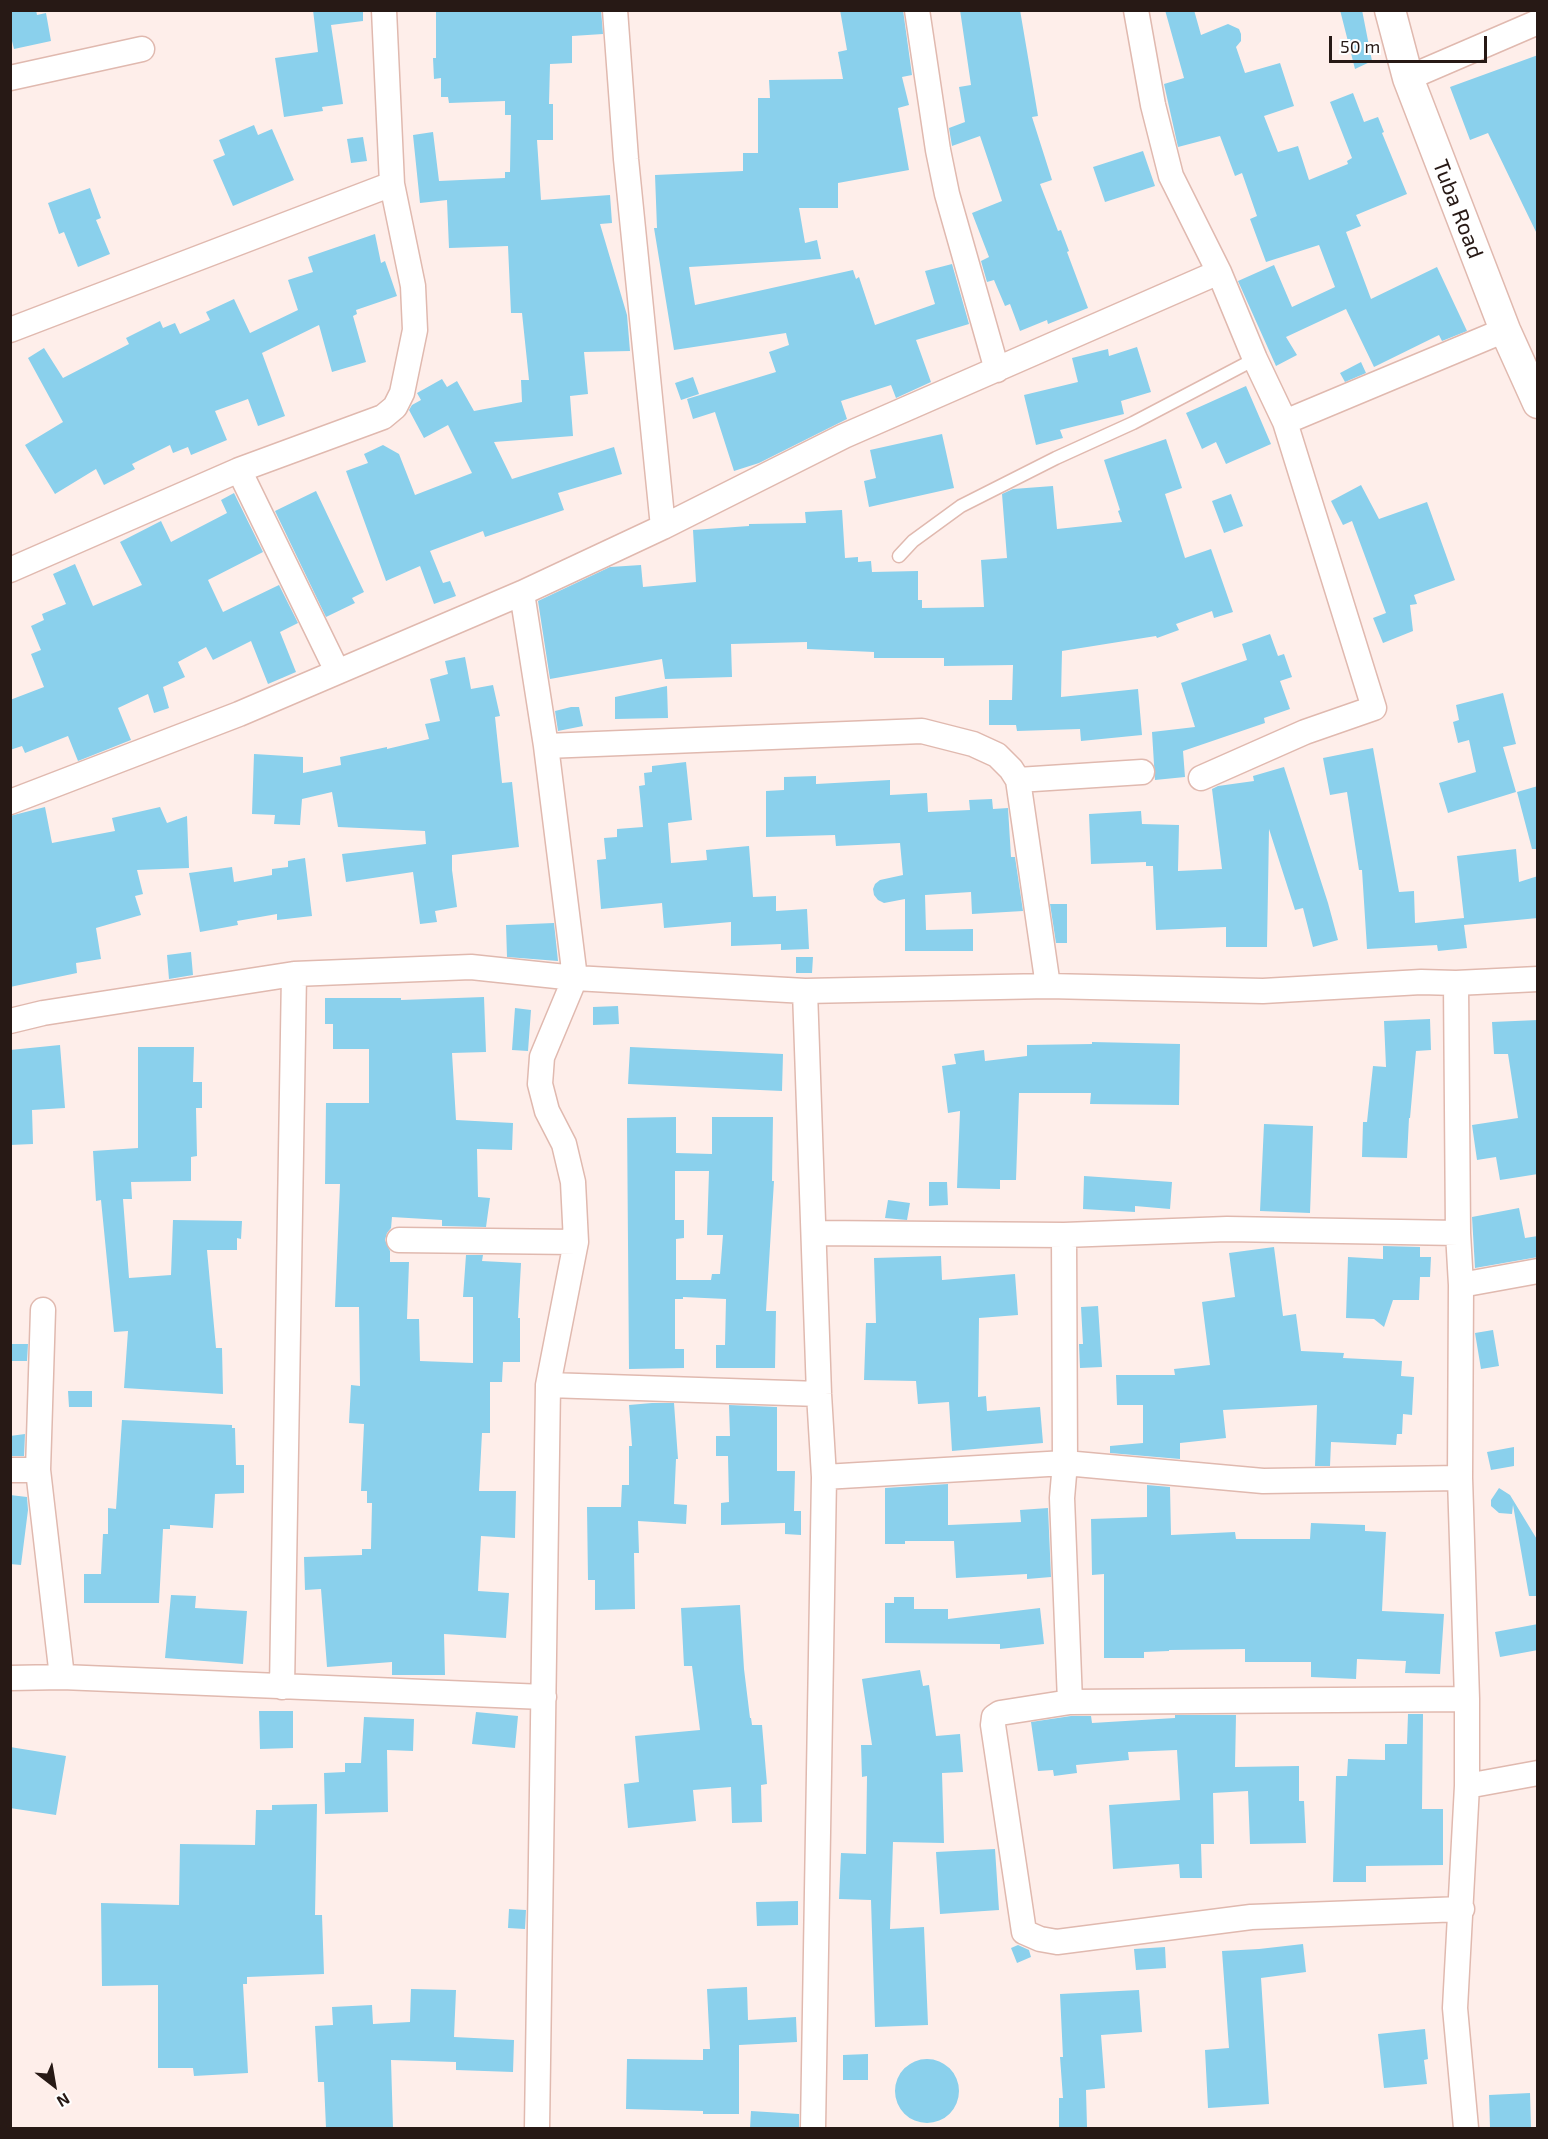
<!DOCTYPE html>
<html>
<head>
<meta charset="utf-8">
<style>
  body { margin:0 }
  #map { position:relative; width:1548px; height:2139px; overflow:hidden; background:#feeeea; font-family:"Exo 2",sans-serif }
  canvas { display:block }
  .frame { position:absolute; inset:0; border:12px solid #271915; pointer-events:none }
  .north { position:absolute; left:24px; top:2055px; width:60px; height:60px; -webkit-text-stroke:4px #fff; paint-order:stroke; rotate:149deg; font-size:16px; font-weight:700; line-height:24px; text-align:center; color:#271915 }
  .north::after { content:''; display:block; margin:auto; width:21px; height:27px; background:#271915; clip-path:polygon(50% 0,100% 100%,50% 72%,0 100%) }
  .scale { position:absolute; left:1329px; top:36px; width:158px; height:27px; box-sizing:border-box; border:3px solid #271915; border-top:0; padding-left:8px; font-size:18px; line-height:21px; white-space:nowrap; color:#271915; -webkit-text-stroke:4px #fff; paint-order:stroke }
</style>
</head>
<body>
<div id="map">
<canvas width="1548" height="2139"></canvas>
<div class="frame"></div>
<div class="north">N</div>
<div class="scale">50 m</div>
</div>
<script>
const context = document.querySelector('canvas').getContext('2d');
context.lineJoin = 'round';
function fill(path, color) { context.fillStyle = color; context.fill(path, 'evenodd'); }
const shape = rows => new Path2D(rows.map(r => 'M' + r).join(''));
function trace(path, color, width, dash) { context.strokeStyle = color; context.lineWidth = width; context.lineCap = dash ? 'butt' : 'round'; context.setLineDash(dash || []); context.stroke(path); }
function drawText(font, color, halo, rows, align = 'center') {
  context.font = font + ' "Exo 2",sans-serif'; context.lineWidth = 6; context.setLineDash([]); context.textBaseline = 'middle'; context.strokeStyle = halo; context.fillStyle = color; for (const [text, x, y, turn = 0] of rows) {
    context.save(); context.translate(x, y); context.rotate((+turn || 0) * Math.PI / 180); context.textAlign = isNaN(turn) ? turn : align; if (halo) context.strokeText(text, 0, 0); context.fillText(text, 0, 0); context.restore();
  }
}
const building = shape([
  [10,10,36,10,37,15,46,13,51,41,14,49,10,33],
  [313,10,363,10,363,21,331,25,343,104,322,107,323,111,284,117,275,58,318,52],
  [436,10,601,10,603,34,572,36,572,63,550,64,549,104,553,104,553,140,537,140,541,200,610,195,612,223,600,224,627,315,630,351,584,352,588,394,570,396,573,436,494,442,512,479,614,447,622,474,558,493,564,510,485,537,483,531,430,551,443,583,450,581,456,596,434,604,420,566,386,581,346,471,368,463,364,454,383,445,399,454,415,495,472,473,448,425,424,438,409,410,412,405,421,400,417,393,442,379,447,387,457,381,474,411,522,402,521,380,529,380,522,313,511,313,508,246,449,248,447,200,420,203,413,135,433,132,439,181,505,178,505,172,510,172,511,115,505,115,505,101,449,103,448,97,441,97,441,78,434,79,433,58,436,58],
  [840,10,903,10,912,75,902,77,909,105,898,108,909,170,838,183,838,208,799,208,805,243,817,240,821,259,689,267,695,305,853,270,856,279,859,277,875,325,935,304,925,271,952,264,969,324,916,340,931,382,896,398,891,385,841,401,847,419,759,463,734,471,715,412,693,419,687,399,776,372,769,352,789,345,786,333,674,350,654,228,657,228,655,175,743,171,743,153,758,153,758,98,770,98,769,80,843,79,838,52,847,50],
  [960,10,1020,10,1038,116,1032,117,1052,180,1040,184,1058,231,1061,230,1069,251,1067,252,1088,308,1048,324,1047,320,1020,331,1010,304,1005,306,994,280,987,282,981,261,989,257,972,213,1002,201,980,136,952,146,949,128,965,122,959,87,971,85],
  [1165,10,1194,10,1201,35,1228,24,1239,29,1241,34,1241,41,1236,47,1245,73,1280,63,1294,106,1264,116,1278,152,1298,146,1309,180,1348,164,1347,161,1352,158,1330,102,1353,93,1364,122,1378,117,1384,132,1382,133,1407,194,1356,215,1361,226,1346,232,1371,299,1437,267,1467,331,1442,341,1439,335,1374,367,1346,309,1286,337,1297,355,1276,366,1238,281,1274,265,1292,307,1335,287,1319,245,1266,262,1250,219,1257,216,1242,173,1235,176,1220,136,1178,147,1164,84,1184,78],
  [1340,10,1362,10,1372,61,1355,69],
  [1538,55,1538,236,1488,133,1470,140,1450,87],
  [254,125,258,135,272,129,294,180,233,206,213,160,225,155,219,140],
  [363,137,367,161,351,163,347,139],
  [1143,151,1155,186,1105,202,1093,167],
  [90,188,101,218,96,220,110,254,78,267,64,232,59,234,48,203],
  [375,234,381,263,385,261,397,296,356,310,357,314,353,316,366,362,332,372,319,325,262,353,285,416,258,426,248,399,215,411,227,440,191,455,188,447,173,453,170,445,132,464,135,469,104,485,96,469,55,494,25,445,63,422,28,358,44,348,63,378,129,344,126,338,160,321,163,328,175,323,180,334,210,320,206,312,234,299,250,333,298,310,288,280,313,272,308,257],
  [1137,347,1151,392,1121,401,1124,414,1060,430,1063,438,1036,445,1024,395,1078,382,1072,358,1108,349,1109,356],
  [1361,362,1366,373,1345,382,1340,373],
  [693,377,699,394,681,400,675,383],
  [1246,386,1271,444,1226,464,1216,442,1202,449,1186,413],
  [942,434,954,488,869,507,864,481,876,478,870,450],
  [1166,439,1182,488,1165,494,1185,558,1211,549,1233,612,1214,618,1212,611,1176,624,1179,630,1157,638,1156,636,1062,651,1061,697,1138,689,1142,735,1081,741,1080,729,1017,731,1016,725,989,725,989,700,1012,700,1013,665,944,666,944,658,874,658,874,652,807,649,807,642,731,644,732,677,665,679,662,659,550,679,538,601,610,567,641,565,643,587,696,582,693,530,749,526,749,524,806,523,805,512,842,510,845,558,858,557,858,562,871,561,872,572,918,571,918,600,922,600,922,608,984,607,981,560,1007,558,1002,494,1013,489,1053,486,1057,529,1122,522,1118,511,1120,510,1104,460],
  [1361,485,1379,519,1427,502,1455,580,1414,595,1417,604,1410,605,1413,631,1383,643,1373,618,1386,613,1352,521,1343,525,1331,501],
  [316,491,364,592,352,598,355,603,326,617,275,511],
  [234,493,263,552,208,580,223,612,279,585,298,623,280,632,296,672,268,684,251,641,213,660,206,647,178,662,185,677,163,687,169,708,154,713,148,694,118,708,131,740,78,761,68,736,25,753,22,746,10,750,10,700,44,687,31,654,41,650,31,626,44,620,42,614,66,604,53,574,75,564,93,606,142,585,120,542,161,521,171,542,227,513,221,500],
  [1231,494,1243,526,1224,533,1212,501],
  [1270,634,1278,656,1284,654,1292,677,1280,681,1290,709,1264,718,1265,723,1183,751,1185,777,1155,780,1152,732,1195,727,1181,683,1247,660,1242,644],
  [465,657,471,689,493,685,500,716,495,717,502,783,512,782,519,847,452,855,452,870,457,907,435,911,437,922,420,924,413,872,346,882,342,854,426,844,425,831,338,827,332,792,302,799,300,825,274,824,275,815,252,814,254,754,303,757,303,773,341,765,340,757,387,747,387,749,429,739,425,724,440,721,430,679,448,674,445,661],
  [667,686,668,718,615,719,615,697],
  [1503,693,1516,744,1503,747,1516,792,1448,813,1439,783,1476,772,1469,740,1458,743,1453,722,1459,720,1456,705],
  [571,707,579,707,583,726,558,731,555,711],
  [1373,748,1399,892,1414,891,1415,923,1464,918,1457,856,1516,849,1519,882,1538,876,1538,918,1464,925,1467,948,1438,951,1437,945,1367,949,1362,870,1359,870,1347,792,1330,795,1323,758],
  [686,762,692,820,668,823,671,863,707,860,706,850,749,846,753,897,776,896,776,911,807,909,809,949,781,950,781,944,731,946,731,922,664,928,662,903,601,909,597,860,606,859,604,838,617,837,617,829,643,827,639,786,645,785,644,773,652,772,652,766],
  [1284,767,1328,903,1338,940,1313,947,1303,908,1295,910,1269,829,1267,947,1226,947,1226,927,1156,930,1153,866,1146,866,1146,862,1091,864,1089,814,1141,811,1142,824,1179,825,1178,871,1222,869,1212,789,1218,786,1254,781,1253,776],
  [816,776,816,784,890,780,890,795,927,793,928,812,970,810,969,800,992,799,993,809,1008,808,1011,857,1015,857,1023,911,972,914,971,892,925,895,926,930,973,929,973,951,905,951,905,899,884,903,878,900,874,895,873,889,875,884,880,880,903,875,900,843,836,846,835,835,766,837,766,791,784,790,784,777],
  [1538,786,1538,849,1532,849,1517,792],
  [45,807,52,843,115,831,112,818,160,807,167,823,187,816,189,868,137,870,143,894,135,896,141,915,96,928,101,959,76,963,77,973,10,987,10,816],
  [305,858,312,916,277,920,277,914,237,921,238,925,200,932,189,873,232,867,234,882,272,875,272,869,288,867,288,861],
  [1050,904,1067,904,1067,943,1056,943],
  [554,923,558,961,507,957,506,925],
  [191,952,193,975,169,979,167,955],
  [796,957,813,957,812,973,796,973],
  [484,997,486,1052,452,1053,456,1120,513,1123,512,1150,477,1149,478,1197,490,1198,486,1227,442,1226,442,1220,392,1217,391,1228,387,1233,385,1240,390,1251,390,1262,409,1262,407,1319,419,1319,420,1361,473,1363,473,1297,463,1297,466,1255,483,1255,482,1261,521,1263,518,1318,520,1318,520,1362,503,1362,502,1382,490,1382,490,1433,482,1433,479,1491,516,1491,515,1538,481,1536,478,1591,509,1593,506,1638,444,1634,445,1675,392,1675,392,1662,327,1667,321,1589,305,1590,304,1557,362,1555,362,1549,371,1549,372,1503,367,1503,367,1491,361,1491,364,1424,349,1423,351,1385,360,1386,359,1307,335,1307,340,1184,325,1184,326,1103,369,1103,369,1049,333,1049,333,1024,325,1024,325,998,401,998,401,1000],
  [618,1006,619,1024,593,1025,593,1007],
  [515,1008,531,1010,528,1051,512,1050],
  [1430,1019,1431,1050,1416,1051,1410,1118,1409,1118,1407,1158,1362,1157,1363,1122,1367,1122,1373,1066,1386,1067,1384,1021],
  [1538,1020,1538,1174,1500,1180,1496,1157,1477,1160,1472,1125,1518,1118,1508,1054,1494,1054,1492,1022],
  [1092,1042,1180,1044,1179,1105,1090,1104,1091,1093,1019,1093,1016,1180,1000,1180,1000,1189,957,1188,960,1111,948,1113,942,1066,956,1064,954,1054,984,1050,985,1061,1027,1056,1027,1045,1092,1044],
  [60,1045,65,1108,32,1110,33,1144,10,1145,10,1050],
  [138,1047,194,1047,193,1082,202,1082,202,1108,196,1108,197,1156,191,1157,191,1181,131,1182,132,1199,123,1199,129,1278,171,1275,173,1220,242,1221,241,1239,237,1238,237,1250,207,1250,216,1348,222,1348,223,1394,124,1388,128,1331,114,1332,101,1200,96,1201,93,1151,138,1148],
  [630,1047,783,1054,782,1091,628,1084],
  [676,1117,676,1153,712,1154,712,1117,773,1117,772,1181,774,1181,766,1311,776,1311,775,1368,716,1368,716,1345,725,1345,726,1299,683,1297,683,1299,675,1299,675,1349,684,1349,684,1368,629,1369,627,1118],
  [675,1171,709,1171,707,1235,723,1235,720,1274,712,1274,711,1280,676,1280,676,1239,684,1238,684,1220,675,1220],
  [1264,1124,1313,1126,1310,1213,1260,1211],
  [1084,1176,1172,1182,1170,1209,1135,1206,1135,1212,1083,1209],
  [929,1182,947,1182,948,1205,929,1206],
  [888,1200,910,1203,907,1220,885,1218],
  [1519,1208,1525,1238,1538,1236,1538,1257,1475,1268,1472,1217],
  [1383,1246,1420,1247,1420,1257,1431,1257,1430,1277,1420,1277,1419,1300,1393,1300,1384,1327,1374,1319,1346,1318,1348,1257,1383,1259],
  [1274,1247,1283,1316,1296,1314,1301,1351,1344,1353,1343,1358,1402,1361,1401,1376,1414,1377,1412,1415,1403,1414,1402,1434,1397,1434,1396,1445,1331,1442,1330,1466,1315,1466,1317,1405,1223,1410,1226,1438,1180,1443,1180,1459,1110,1453,1110,1446,1143,1443,1143,1405,1117,1405,1116,1375,1175,1375,1174,1369,1210,1365,1202,1302,1235,1297,1229,1253],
  [941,1256,942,1280,1015,1274,1018,1315,979,1318,978,1397,986,1396,987,1411,1040,1407,1043,1443,952,1451,949,1402,918,1404,916,1381,864,1380,866,1323,876,1323,874,1258],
  [1098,1306,1102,1367,1080,1368,1079,1344,1083,1344,1081,1307],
  [1493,1330,1499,1366,1481,1369,1475,1333],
  [10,1344,28,1344,27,1361,10,1361],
  [68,1391,92,1391,92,1407,69,1407],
  [652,1403,674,1403,678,1459,676,1459,674,1504,687,1505,686,1524,638,1521,639,1553,634,1553,635,1609,595,1610,595,1580,588,1580,587,1507,621,1507,622,1485,629,1485,629,1446,632,1446,629,1405],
  [729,1405,777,1407,777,1471,795,1471,794,1511,801,1511,801,1535,785,1534,785,1523,721,1525,721,1503,729,1502,728,1456,716,1456,716,1436,730,1436],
  [122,1420,232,1425,232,1428,235,1428,236,1465,244,1465,244,1493,215,1494,213,1528,170,1525,170,1529,163,1529,159,1603,84,1603,84,1574,101,1574,103,1534,108,1534,108,1508,116,1509],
  [25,1434,24,1456,10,1456,10,1436],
  [1514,1447,1514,1466,1491,1470,1487,1452],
  [948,1484,948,1525,1021,1522,1020,1510,1048,1508,1051,1577,1027,1579,1027,1574,956,1578,954,1541,905,1541,905,1544,885,1544,885,1488],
  [1147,1485,1170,1487,1171,1535,1235,1532,1236,1539,1310,1539,1311,1523,1365,1525,1365,1531,1386,1532,1382,1611,1444,1614,1440,1674,1405,1673,1406,1661,1357,1659,1356,1679,1311,1677,1311,1662,1245,1662,1245,1649,1169,1650,1169,1651,1144,1652,1144,1658,1104,1658,1104,1574,1092,1575,1091,1519,1147,1517],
  [1499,1488,1510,1495,1538,1541,1538,1596,1529,1596,1513,1505,1512,1514,1499,1513,1491,1506,1491,1500],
  [10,1495,27,1497,28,1510,21,1565,10,1564],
  [171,1595,196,1596,195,1608,247,1611,243,1664,165,1658],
  [894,1597,914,1597,914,1609,948,1609,948,1619,1040,1608,1044,1644,1000,1649,1000,1644,885,1643,885,1603,894,1603],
  [740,1605,744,1669,750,1718,751,1718,752,1725,762,1725,767,1784,761,1785,762,1822,732,1823,731,1787,693,1790,696,1821,628,1828,624,1784,639,1782,635,1736,700,1730,692,1666,684,1666,681,1608],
  [1538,1624,1538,1650,1500,1657,1495,1632],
  [920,1670,923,1686,929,1685,936,1736,960,1734,963,1772,942,1773,944,1843,893,1842,890,1929,924,1927,928,2025,875,2027,871,1900,839,1899,841,1853,866,1854,867,1776,862,1777,861,1745,872,1745,862,1679],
  [259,1711,293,1711,293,1748,260,1749],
  [476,1712,518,1716,515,1748,472,1744],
  [1408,1714,1423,1714,1422,1809,1443,1809,1443,1865,1366,1866,1366,1882,1333,1882,1336,1776,1347,1776,1348,1759,1385,1760,1385,1744,1407,1744],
  [1175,1715,1236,1715,1235,1767,1299,1766,1299,1801,1304,1801,1306,1843,1250,1844,1248,1791,1213,1793,1214,1844,1201,1844,1202,1878,1180,1878,1179,1864,1113,1869,1109,1805,1180,1800,1177,1750,1128,1752,1129,1760,1076,1765,1077,1773,1054,1776,1053,1770,1038,1771,1031,1722,1071,1716,1091,1716,1092,1723,1175,1718],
  [364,1717,414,1719,413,1751,387,1750,388,1812,325,1814,324,1773,345,1772,345,1763,361,1763],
  [10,1747,66,1756,56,1815,10,1808],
  [317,1804,315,1915,322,1915,324,1974,247,1977,247,1984,243,1984,248,2073,194,2076,193,2068,158,2068,158,1985,102,1986,101,1903,179,1905,180,1844,255,1845,256,1810,272,1810,272,1805],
  [995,1849,999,1910,940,1914,936,1852],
  [798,1901,798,1925,757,1926,756,1902],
  [509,1909,526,1910,525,1929,508,1928],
  [1303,1944,1306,1972,1261,1978,1269,2104,1208,2108,1205,2050,1229,2048,1222,1951,1259,1949],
  [1018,1945,1029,1950,1031,1957,1017,1963,1011,1948],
  [1165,1947,1166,1968,1136,1970,1134,1949],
  [747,1987,748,2020,796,2017,797,2042,739,2045,739,2114,703,2114,703,2111,626,2109,627,2059,703,2060,703,2049,710,2049,707,1989],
  [411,1989,456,1990,454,2037,514,2040,513,2072,456,2070,456,2062,391,2060,393,2128,326,2128,324,2082,318,2082,315,2026,333,2025,332,2007,372,2005,373,2024,410,2022],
  [1139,1990,1142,2032,1101,2035,1105,2088,1086,2090,1087,2127,1059,2128,1059,2098,1063,2098,1060,2057,1063,2057,1060,1994],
  [1425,2029,1428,2059,1424,2060,1427,2084,1384,2088,1378,2034],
  [868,2054,868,2080,843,2080,843,2055],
  '895 2091a32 32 0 1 1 64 0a32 32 0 1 1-64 0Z',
  [1530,2093,1531,2128,1490,2128,1489,2095],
  [751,2111,799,2114,799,2128,750,2128]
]);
const service = shape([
  [899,556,913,541,961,506,1056,458,1133,423,1255,359]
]);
const minor = shape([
  [615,10,626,159,663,527],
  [917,10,938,150,947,194,997,370],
  [1136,10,1153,105,1171,176,1219,272,1255,359,1285,422,1374,708,1305,732,1201,778],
  [10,78,142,49],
  [1408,78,1538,22],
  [10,330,392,184],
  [1285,422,1505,330],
  [239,470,337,671],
  [10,570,239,470,383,417,395,407,402,393,415,330,413,286,392,184,384,10],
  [522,593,546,746,575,978,542,1057,540,1084,547,1111,564,1144,573,1182,576,1242,548,1385,537,2128],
  [546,746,922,731,973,744,997,755,1011,769,1018,780,1048,986],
  [1018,780,1142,772],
  [10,802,239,714,522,593,663,527,844,436,1219,272],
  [1456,983,1458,1233,1461,1285,1460,1478,1467,1699,1467,1786,1455,2008,1466,2128],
  [805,991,819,1394,824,1477,813,2128],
  [10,1021,43,1013,294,974,471,967,575,978,805,991,1048,986,1263,991,1421,982,1456,983,1538,979],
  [814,1233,1064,1235,1227,1229,1458,1233],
  [1064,1235,1065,1463,1062,1498,1070,1702],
  [399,1240,576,1242],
  [1461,1285,1538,1271],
  [43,1310,38,1470,62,1677],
  [548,1385,819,1394],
  [10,1470,38,1470],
  [824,1477,1065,1463,1263,1481,1460,1478],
  [10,1678,62,1677,544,1697],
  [282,1687,294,974],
  [1467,1786,1538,1773],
  [1462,1909,1251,1917,1057,1942,1040,1939,1024,1932,993,1725,994,1717,1000,1713,1070,1702,1467,1699]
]);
const tertiary = shape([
  [1390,10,1408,78,1505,330,1538,403]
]);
const streetNames = [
  ["Tuba Road",1458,209,69]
];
fill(building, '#8ad0ec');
trace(service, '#e0b9af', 15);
trace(minor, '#e0b9af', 27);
trace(tertiary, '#e0b9af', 33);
trace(service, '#fff', 12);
trace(minor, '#fff', 24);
trace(tertiary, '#fff', 30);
drawText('22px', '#271915', '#fff', streetNames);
</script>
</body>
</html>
